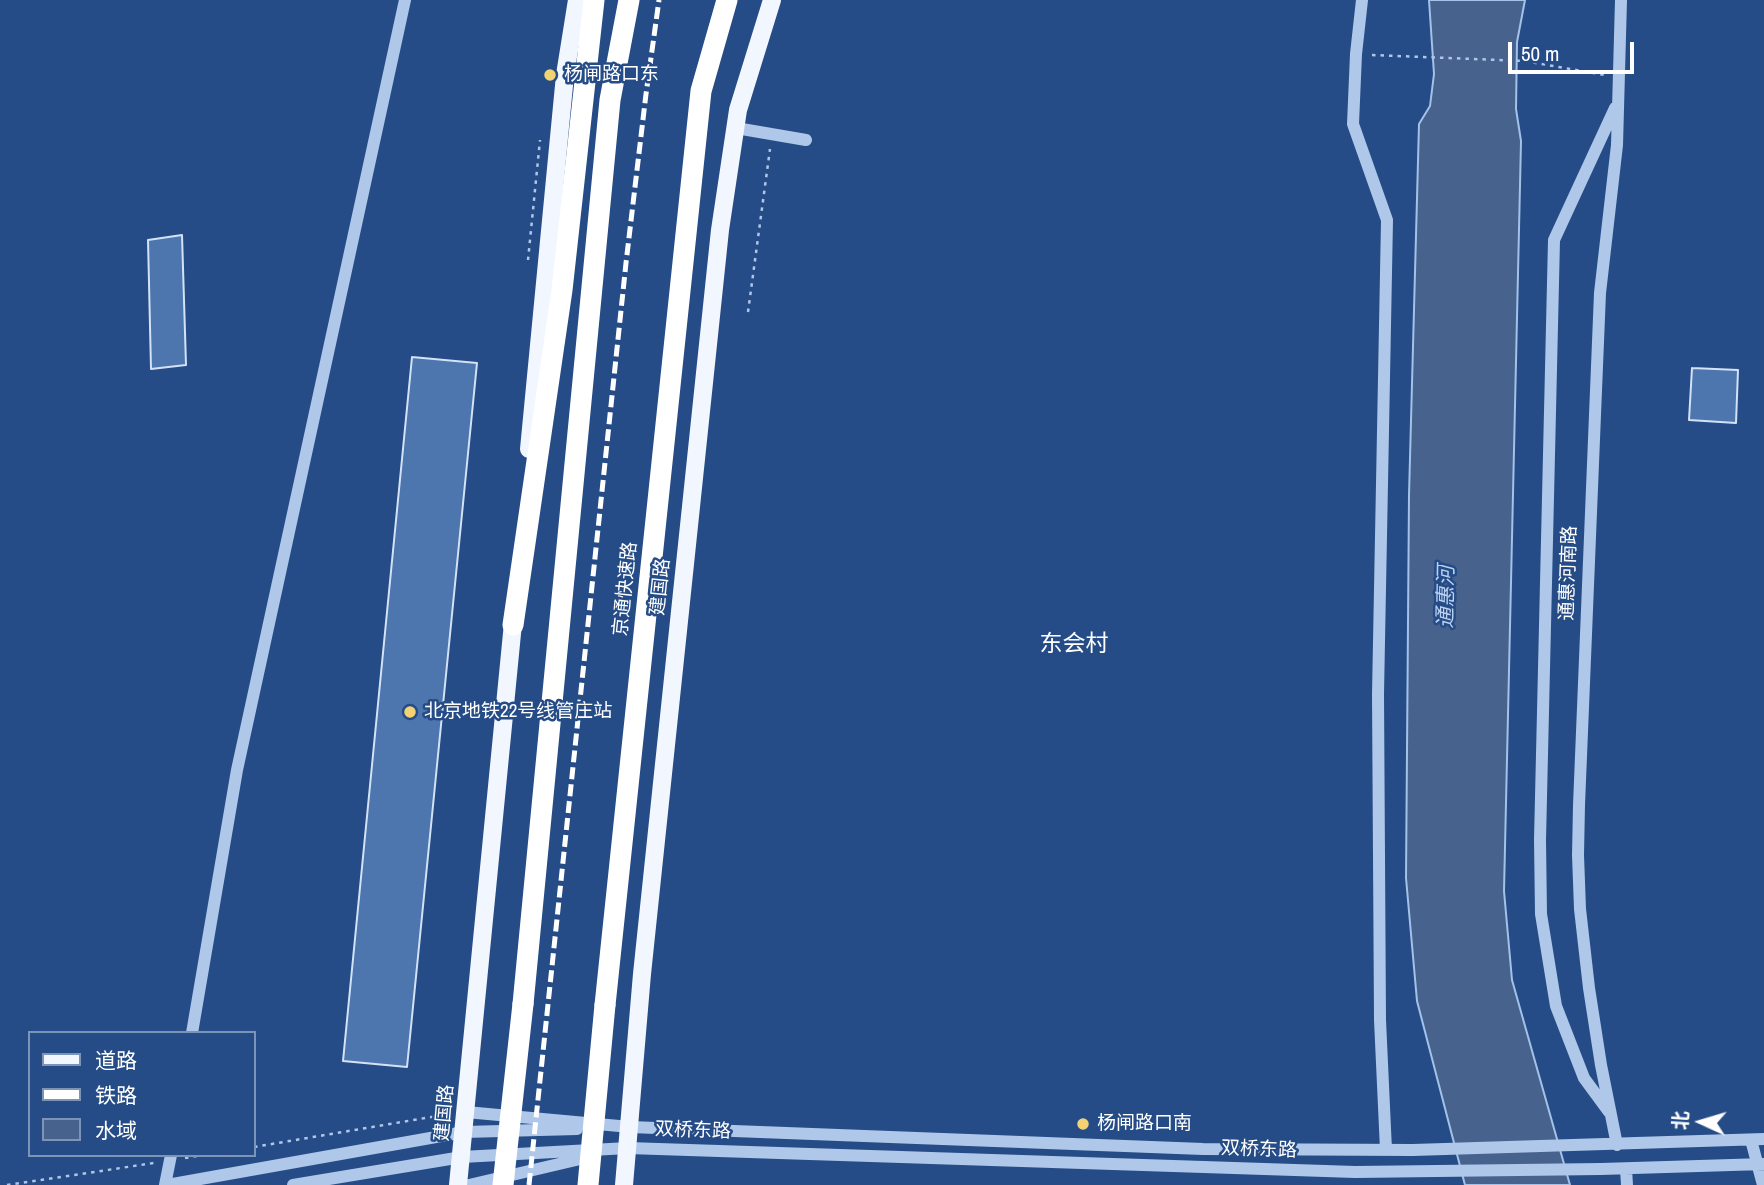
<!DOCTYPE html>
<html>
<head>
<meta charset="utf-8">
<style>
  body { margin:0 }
  #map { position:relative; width:1764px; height:1185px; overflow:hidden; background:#254c86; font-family:"Archivo Narrow","Noto Sans SC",sans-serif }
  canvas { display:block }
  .legend { position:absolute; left:28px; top:1031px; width:228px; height:126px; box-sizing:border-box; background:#254c86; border:2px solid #7c94b6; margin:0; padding:9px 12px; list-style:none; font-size:21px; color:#fff }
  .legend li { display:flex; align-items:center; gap:14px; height:35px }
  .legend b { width:35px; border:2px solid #7c94b6 }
  .north { position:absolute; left:1666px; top:1087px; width:70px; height:70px; -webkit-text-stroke:5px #254c86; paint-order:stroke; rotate:274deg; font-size:19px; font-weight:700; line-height:28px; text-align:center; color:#fff }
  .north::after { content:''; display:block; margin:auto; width:24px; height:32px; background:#fff; clip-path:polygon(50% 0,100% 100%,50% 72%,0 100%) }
  .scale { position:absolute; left:1508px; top:42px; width:126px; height:32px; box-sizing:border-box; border:4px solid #fff; border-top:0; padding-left:9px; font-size:21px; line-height:24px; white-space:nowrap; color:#fff; -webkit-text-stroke:5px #254c86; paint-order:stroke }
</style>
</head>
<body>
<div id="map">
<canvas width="1764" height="1185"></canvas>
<ul class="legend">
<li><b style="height:9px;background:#f2f6fe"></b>道路</li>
<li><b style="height:9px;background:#fff"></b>铁路</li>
<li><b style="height:19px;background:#47638d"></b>水域</li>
</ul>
<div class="north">北</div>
<div class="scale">50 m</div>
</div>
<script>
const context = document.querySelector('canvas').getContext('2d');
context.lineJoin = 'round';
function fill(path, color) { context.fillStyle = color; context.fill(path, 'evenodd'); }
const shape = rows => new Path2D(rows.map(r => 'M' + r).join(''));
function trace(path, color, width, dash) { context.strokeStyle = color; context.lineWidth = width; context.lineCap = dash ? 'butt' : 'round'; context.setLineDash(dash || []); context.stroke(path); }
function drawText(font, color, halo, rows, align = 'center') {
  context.font = font + ' "Archivo Narrow","Noto Sans SC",sans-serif'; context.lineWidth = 5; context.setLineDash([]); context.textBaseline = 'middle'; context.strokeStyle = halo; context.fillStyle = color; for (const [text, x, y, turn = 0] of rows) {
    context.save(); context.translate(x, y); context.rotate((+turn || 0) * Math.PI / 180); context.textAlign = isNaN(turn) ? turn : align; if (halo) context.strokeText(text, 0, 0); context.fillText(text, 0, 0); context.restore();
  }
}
const water = shape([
  [1429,0,1525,0,1517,42,1516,109,1521,141,1504,891,1512,980,1570,1185,1465,1185,1417,1001,1406,878,1409,495,1419,124,1430,106,1434,74,1429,0]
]);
const building = shape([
  [182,235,186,365,151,369,148,240,182,235],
  [412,357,477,363,407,1067,343,1061,412,357],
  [1692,368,1738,370,1736,423,1689,420,1692,368]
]);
const path = shape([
  [1372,55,1524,61,1605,75],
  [528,260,540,140],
  [748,312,770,149],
  [254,1147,449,1114],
  [185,1158,203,1155],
  [7,1185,154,1163]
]);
const minor = shape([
  [1362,0,1356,54,1353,124,1387,220,1378,694,1380,1020,1386,1150],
  [736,128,806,140],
  [192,1033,237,770,405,0],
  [466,1112,630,1127,1203,1149,1413,1150,1764,1139],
  [1609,1112,1584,1078,1556,1006,1541,914,1540,840,1554,240,1615,108],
  [1751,1140,1763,1185],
  [1617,1145,1601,1065,1589,988,1580,909,1578,855,1579,805,1600,293,1617,145,1621,0],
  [1626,1169,1627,1185],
  [165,1185,171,1155],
  [167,1185,464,1132,577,1129],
  [293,1185,462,1157,628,1148,1355,1172,1601,1169,1764,1164],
  [469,1185,593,1156]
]);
const major = shape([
  [529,449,565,75,577,0],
  [458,1185,514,613],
  [624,1185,642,974,720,230,738,110,772,0]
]);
const highway = shape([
  [513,625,562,290,594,0],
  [523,1004,610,100,629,0],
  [605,1005,701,91,727,0]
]);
const rail = shape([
  [529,1185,626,263,646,94,659,0]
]);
const highwayBridge = shape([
  [503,1185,523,1004],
  [588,1185,605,1005]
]);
const markers = [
  [550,75,7,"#f3d273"],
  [410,712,7,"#f3d273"],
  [1083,1124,7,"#f3d273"]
];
const poiNames = [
  ["杨闸路口东",564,75],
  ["北京地铁22号线管庄站",424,712],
  ["杨闸路口南",1097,1124]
];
const streetNames = [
  ["通惠河南路",1569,573,-88],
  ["建国路",661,587,-84],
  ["京通快速路",626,589,-84],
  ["建国路",445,1113,-85],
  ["双桥东路",693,1131,2],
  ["双桥东路",1259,1150,2]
];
const waterNames = [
  ["通惠河",1447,597,-89]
];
const quarterNames = [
  ["东会村",1074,645]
];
fill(water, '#47638d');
trace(water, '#a3c2e9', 2);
fill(building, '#4d75ae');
trace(building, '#d3e2f7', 2);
trace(path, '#afc7e9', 2.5, [3.5, 5]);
trace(minor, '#afc7e9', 12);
trace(major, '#f2f6fe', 18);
trace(highway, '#fff', 21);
trace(rail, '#fff', 5, [12, 5]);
trace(highwayBridge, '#fff', 21);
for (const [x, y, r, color] of markers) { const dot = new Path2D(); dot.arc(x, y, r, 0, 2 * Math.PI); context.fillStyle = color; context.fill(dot); trace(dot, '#254c86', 2.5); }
drawText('19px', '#fff', '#254c86', poiNames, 'left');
drawText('19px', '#fff', '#254c86', streetNames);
drawText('italic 21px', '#bbd1f0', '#254c86', waterNames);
drawText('23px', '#fff', '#254c86', quarterNames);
</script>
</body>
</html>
